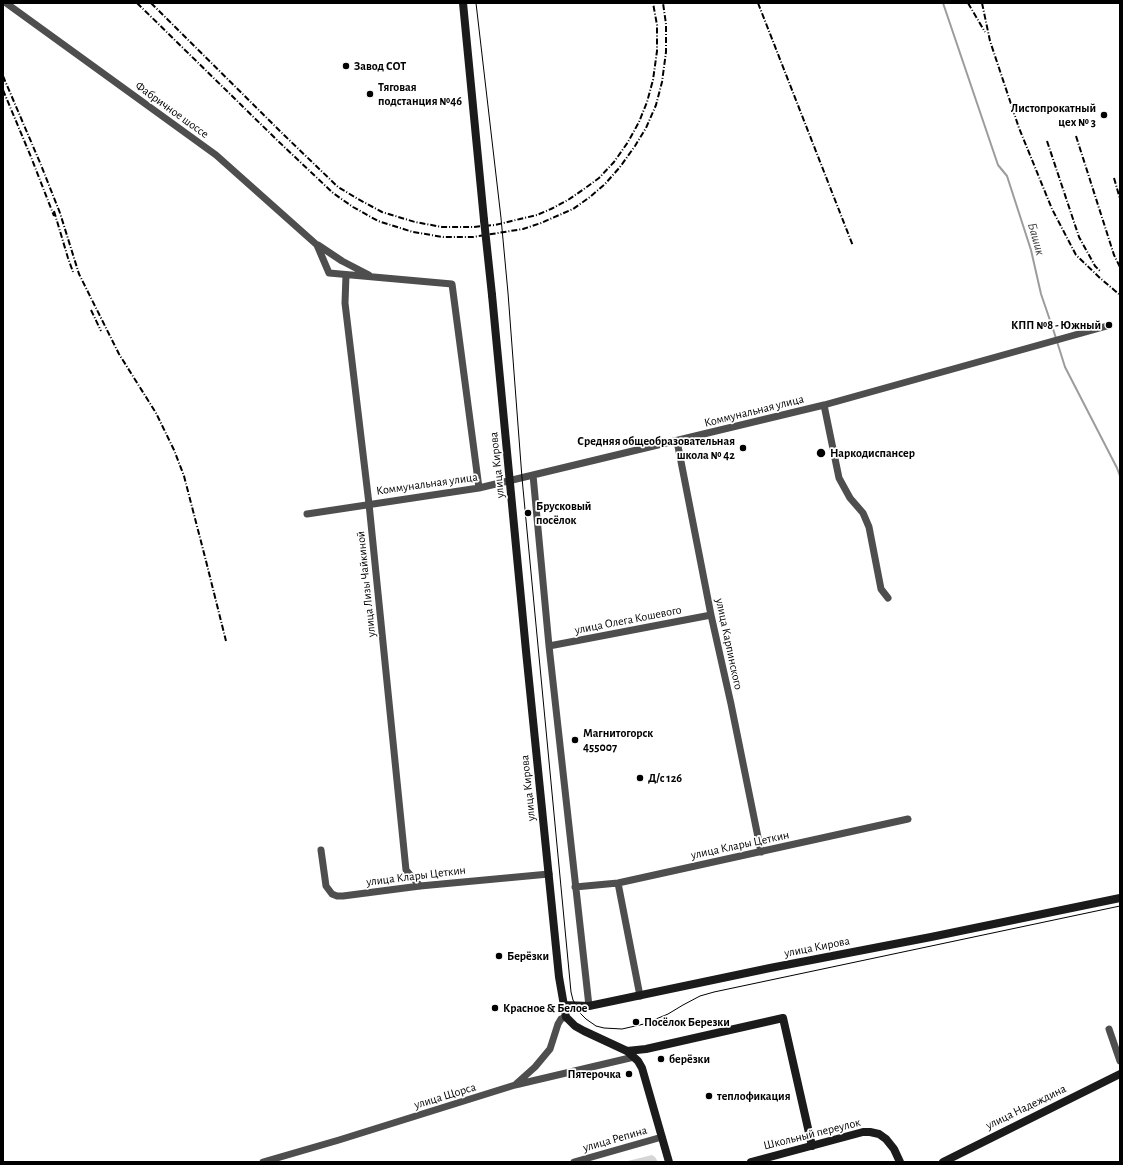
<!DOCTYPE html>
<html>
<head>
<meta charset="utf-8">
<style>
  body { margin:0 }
  #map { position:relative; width:1123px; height:1165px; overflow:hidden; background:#fff; font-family:"Alegreya Sans",sans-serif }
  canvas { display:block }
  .frame { position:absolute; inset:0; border:4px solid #000; pointer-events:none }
</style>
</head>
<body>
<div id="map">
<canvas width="1123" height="1165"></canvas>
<div class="frame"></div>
</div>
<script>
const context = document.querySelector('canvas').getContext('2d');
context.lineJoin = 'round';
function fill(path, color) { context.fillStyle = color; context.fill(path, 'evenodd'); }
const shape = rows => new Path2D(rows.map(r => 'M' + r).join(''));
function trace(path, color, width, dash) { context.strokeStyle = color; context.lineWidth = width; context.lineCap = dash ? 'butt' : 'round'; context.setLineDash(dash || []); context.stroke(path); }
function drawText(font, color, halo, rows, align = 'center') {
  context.font = font + ' "Alegreya Sans",sans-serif'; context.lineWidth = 3.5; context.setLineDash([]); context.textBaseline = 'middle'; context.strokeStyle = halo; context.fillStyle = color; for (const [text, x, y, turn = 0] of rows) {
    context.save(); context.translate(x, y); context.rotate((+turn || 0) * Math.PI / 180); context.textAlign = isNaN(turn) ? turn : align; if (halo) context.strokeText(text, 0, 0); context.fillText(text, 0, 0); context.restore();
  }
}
const green = shape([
  [652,1155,655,1157,658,1162,624,1162]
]);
const stream = shape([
  [943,3,998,165,1007,176,1031,250,1041,294,1054,332,1065,367,1117,468,1120,476]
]);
const street = shape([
  [6,3,216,155,317,245,329,273,452,284,479,488],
  [318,245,342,261,369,275],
  [346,275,345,303,369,504,406,870,420,886],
  [824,405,839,478,850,498,863,513,869,527,881,589,888,598],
  [677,441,711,615,731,704,761,852],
  [533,475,549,646,589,1006],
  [307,514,479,488,824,405,1107,326],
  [549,646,711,615],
  [321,850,326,886,332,894,337,896,343,896,420,886,549,874],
  [618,883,640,996],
  [575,887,618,883,908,819],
  [1109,1029,1120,1061],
  [516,1084,535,1067,550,1049,558,1024,561,1019,566,1017],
  [263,1162,339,1140,515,1085,634,1057],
  [574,1162,662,1137]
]);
const secondary = shape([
  [463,3,484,220],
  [492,295,526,651,559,977,566,1017,575,1026,584,1031,627,1051,638,1061,642,1068,669,1162],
  [564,1005,589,1006,770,968,931,937,1120,898],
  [627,1051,646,1049,783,1018,812,1146],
  [751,1162,863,1132,870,1132,879,1134,886,1139,894,1149,900,1162],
  [943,1162,1120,1074]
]);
const tram = shape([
  [476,3,501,218,508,293,522,478,571,992,573,1000,580,1013,586,1019,596,1026,604,1028,622,1029,644,1024,668,1014,683,1005,700,996,714,992,1120,906]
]);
const rail = shape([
  [137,3,278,141,333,193,353,207,378,221,413,232,443,237,473,237,523,229,541,223,573,209,590,197,605,184,620,167,635,146,646,128,656,105,662,82,666,52,666,24,663,3],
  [151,3,284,135,338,187,358,199,382,212,415,222,442,227,473,227,495,225,520,219,537,215,551,209,568,200,584,189,599,178,614,162,628,142,639,122,647,102,653,80,657,51,657,25,653,3],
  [758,3,853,246],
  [968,3,985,32],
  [982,3,990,41,1019,128,1052,209,1076,255,1100,278,1120,295],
  [3,76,41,165,60,213,79,274,119,354,156,413,174,450,184,476,205,557,226,641],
  [3,90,31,157,54,216],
  [1076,136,1114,255,1120,267],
  [1047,141,1079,237,1095,266,1101,272],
  [1114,178,1120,199],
  [54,211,68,258,73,272],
  [91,310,101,331]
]);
const secondaryBridge = shape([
  [484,220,492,295]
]);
const markers = [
  [346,66,4,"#000"],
  [370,94,4,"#000"],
  [1104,115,4,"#000"],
  [1109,325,4,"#000"],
  [743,448,4,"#000"],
  [821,453,5,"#000"],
  [528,513,4,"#000"],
  [575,740,4,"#000"],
  [640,778,4,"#000"],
  [499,956,4,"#000"],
  [495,1008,4,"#000"],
  [636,1022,4,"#000"],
  [661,1059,4,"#000"],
  [629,1074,4,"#000"],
  [709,1096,4,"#000"]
];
const poiNames = [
  ["Завод СОТ",354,66],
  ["Тяговая",378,87],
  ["подстанция №46",378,101],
  ["Листопрокатный",1096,108,"right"],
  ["цех № 3",1096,122,"right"],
  ["КПП №8 - Южный",1101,325,"right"],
  ["Средняя общеобразовательная",735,441,"right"],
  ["школа № 42",735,455,"right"],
  ["Наркодиспансер",830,453],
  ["Брусковый",536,506],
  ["посёлок",536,520],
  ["Магнитогорск",583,733],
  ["455007",583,747],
  ["Д/с 126",648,778],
  ["Берёзки",507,956],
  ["Красное & Белое",503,1008],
  ["Посёлок Березки",644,1022],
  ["берёзки",669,1059],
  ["Пятерочка",621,1074,"right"],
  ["теплофикация",717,1096]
];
const streetNames = [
  ["Фабричное шоссе",172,110,36],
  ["Коммунальная улица",754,411,-14],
  ["улица Кирова",497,465,-96],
  ["Коммунальная улица",427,484,-8],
  ["улица Лизы Чайкиной",366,584,-96],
  ["улица Олега Кошевого",628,620,-11],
  ["улица Карпинского",729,644,78],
  ["улица Кирова",528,788,-96],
  ["улица Клары Цеткин",740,845,-12],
  ["улица Клары Цеткин",416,876,-7],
  ["улица Кирова",817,947,-11],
  ["улица Щорса",445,1096,-17],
  ["улица Надеждина",1026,1107,-26],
  ["Школьный переулок",812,1134,-14],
  ["улица Репина",615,1139,-16]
];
const waterNames = [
  ["Башик",1036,239,74]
];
fill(green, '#d5d5d5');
trace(stream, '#9c9c9c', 2);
trace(street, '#4e4e4e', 7);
trace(secondary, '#1b1b1b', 8);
trace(tram, '#000', 1);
trace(rail, '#000', 2, [6, 2, 1, 2]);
trace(secondaryBridge, '#1b1b1b', 8);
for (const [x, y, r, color] of markers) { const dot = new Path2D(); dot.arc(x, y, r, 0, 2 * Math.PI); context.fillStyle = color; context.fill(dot); trace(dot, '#fff', 1.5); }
drawText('bold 12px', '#000', '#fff', poiNames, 'left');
drawText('12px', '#000', '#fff', streetNames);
drawText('italic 13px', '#3d3d3d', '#fff', waterNames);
</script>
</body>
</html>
